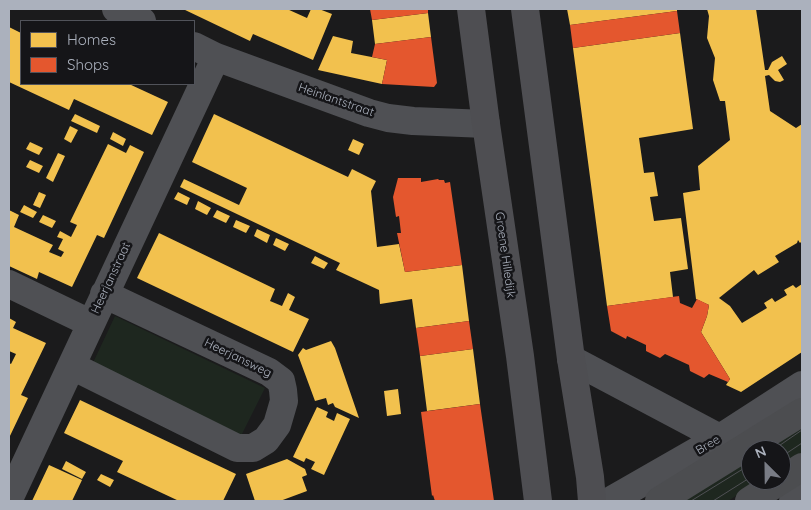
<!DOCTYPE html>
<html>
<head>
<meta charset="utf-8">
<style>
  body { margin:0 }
  #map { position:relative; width:811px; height:510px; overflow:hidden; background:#1b1b1c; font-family:Quicksand,sans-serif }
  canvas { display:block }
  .frame { position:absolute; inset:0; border:10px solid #abb1bd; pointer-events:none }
  .legend { position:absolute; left:20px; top:20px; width:175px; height:65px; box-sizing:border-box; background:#151518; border:1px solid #51535a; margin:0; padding:6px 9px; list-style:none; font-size:15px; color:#abb1bd }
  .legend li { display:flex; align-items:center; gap:10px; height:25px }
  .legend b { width:25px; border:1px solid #51535a }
  .north { position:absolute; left:741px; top:440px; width:50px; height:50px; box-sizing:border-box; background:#151518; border:1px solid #51535a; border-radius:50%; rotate:337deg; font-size:14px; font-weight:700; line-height:20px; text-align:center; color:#abb1bd }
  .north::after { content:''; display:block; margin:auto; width:18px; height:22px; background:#797c85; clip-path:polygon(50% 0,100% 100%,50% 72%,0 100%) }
</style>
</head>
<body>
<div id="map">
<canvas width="811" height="510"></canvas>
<div class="frame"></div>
<ul class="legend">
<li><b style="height:14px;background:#f2c14e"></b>Homes</li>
<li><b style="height:14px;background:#e4572e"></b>Shops</li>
</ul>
<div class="north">N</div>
</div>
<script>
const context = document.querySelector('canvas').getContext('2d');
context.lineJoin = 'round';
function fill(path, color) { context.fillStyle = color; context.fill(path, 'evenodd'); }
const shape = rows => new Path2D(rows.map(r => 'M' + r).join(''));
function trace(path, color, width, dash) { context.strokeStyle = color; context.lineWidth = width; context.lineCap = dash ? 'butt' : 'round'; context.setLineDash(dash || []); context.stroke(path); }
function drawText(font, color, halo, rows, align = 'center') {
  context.font = font + ' Quicksand,sans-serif'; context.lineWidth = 5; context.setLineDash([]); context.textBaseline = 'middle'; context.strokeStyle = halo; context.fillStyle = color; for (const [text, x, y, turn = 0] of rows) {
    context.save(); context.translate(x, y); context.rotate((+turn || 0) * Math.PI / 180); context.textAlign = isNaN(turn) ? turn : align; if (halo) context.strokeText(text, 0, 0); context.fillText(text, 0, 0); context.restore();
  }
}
const green = shape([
  [115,316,265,388,240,438,91,367],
  [802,421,802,454,781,467,781,450,759,450],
  [751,455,751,480,761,480,728,501,676,501]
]);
const homes = shape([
  [183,9,287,9,307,18,311,9,319,9,332,14,313,60,253,34,250,41],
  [567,9,677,9,677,11,570,25],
  [707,9,756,9,765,70,768,70,772,62,782,56,787,64,778,70,784,80,780,82,775,81,769,75,765,76,770,111,796,128,802,124,802,241,800,243,798,240,797,243,775,256,779,262,758,275,754,270,719,298,730,306,742,323,767,308,764,303,772,298,775,302,787,295,784,290,793,285,796,288,802,284,802,352,741,392,726,385,730,379,701,332,707,316,709,305,696,299,683,193,700,190,698,166,730,140,725,101,720,101,713,80,715,58,707,38,709,16],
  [428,13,431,37,375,44,372,20],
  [9,27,21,33,21,84,129,84,168,102,152,135,74,99,69,110,9,82],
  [680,33,693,129,639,138,644,173,654,172,658,196,650,197,654,221,681,218,688,269,670,272,673,297,607,306,573,48],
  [333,36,353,41,351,53,387,60,382,84,318,70],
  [75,114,100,126,97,133,71,121],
  [214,114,348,177,352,169,376,181,371,191,377,247,399,244,405,272,462,265,469,321,416,328,412,299,380,304,379,290,336,270,340,263,180,187,184,179,239,205,247,188,192,162],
  [70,126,78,130,71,143,64,139],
  [113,132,126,139,123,146,110,139],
  [353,139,364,144,359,155,348,150],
  [30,142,43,148,39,155,26,149],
  [108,144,126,153,130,145,144,152,104,238,97,235,72,287,39,272,37,279,9,266,9,210,19,215,14,227,53,245,49,252,61,257,64,252,58,249,63,239,57,237,60,231,71,237,77,225,70,222],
  [58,153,65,156,53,182,46,178],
  [30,160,43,166,39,173,26,167],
  [39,192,46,195,40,208,33,205],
  [178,192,190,198,187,205,174,199],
  [198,201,211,208,207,215,195,209],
  [24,205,37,212,33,218,20,212],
  [217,210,230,216,226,223,213,217],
  [43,215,56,221,52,228,39,222],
  [236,220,250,226,246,233,233,227],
  [257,229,270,235,267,243,254,236],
  [159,233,275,289,270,301,282,306,288,293,295,297,289,310,309,319,293,352,137,278],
  [276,238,289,244,285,251,273,245],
  [315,256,328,263,324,269,311,263],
  [9,318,16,322,13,328,46,343,21,395,28,398,9,438,9,363,11,364,16,354,9,351],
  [331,341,335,348,359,418,335,407,333,403,328,405,326,398,315,401,298,355,303,348,306,350],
  [473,349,480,404,427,411,420,356],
  [398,389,401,414,387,416,384,391],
  [80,400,236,474,223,501,179,501,117,472,123,461,64,433],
  [317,407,328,412,326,417,334,421,337,413,350,419,324,475,311,469,315,462,306,458,304,462,293,457],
  [287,459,305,469,307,475,302,477,307,491,280,501,255,501,246,474],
  [66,461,86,472,82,479,62,469],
  [49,465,82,480,72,501,32,501],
  [101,474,114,480,110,487,97,480]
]);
const shops = shape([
  [370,9,428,9,428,13,372,20],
  [677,11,680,33,573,48,570,25],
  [431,37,437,83,434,87,382,84,387,60,372,57,375,44],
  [398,178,421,178,421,182,438,179,439,180,444,180,445,183,450,182,462,265,405,272,397,233,401,233,399,216,396,217,393,197],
  [679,296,680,303,692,308,697,299,709,305,707,316,701,332,730,379,728,382,709,374,704,378,690,371,689,365,665,354,660,358,646,351,646,345,627,336,626,339,611,331,607,306],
  [469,321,473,349,420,356,416,328],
  [480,404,494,501,435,501,433,495,432,496,421,412]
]);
const street = shape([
  [116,9,142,21],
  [194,46,216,57,369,113,388,118,413,121,486,124],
  [9,284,90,323],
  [571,359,720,438],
  [72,366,237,448,253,448,266,440,277,425,284,401,283,390,281,381,269,372,104,294],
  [9,499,216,57],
  [610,501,720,438,802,385],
  [793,501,802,495]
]);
const secondary = shape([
  [471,9,486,124,520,356,538,501],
  [525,9,571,359,590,477,592,501]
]);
const primary = shape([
  [659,501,802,412],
  [749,501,802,467]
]);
const tram = shape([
  [773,450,802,430],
  [781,457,802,443],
  [691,501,751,464],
  [713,501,751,477]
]);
const streetNames = [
  ["Heinlantstraat",336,100,19],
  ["Groene Hilledijk",505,255,82],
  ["Heerjanstraat",111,278,-65],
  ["Heerjansweg",238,358,26],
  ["Bree",708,445,-31]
];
fill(green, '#1e271f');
fill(homes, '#f2c14e');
fill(shops, '#e4572e');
trace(street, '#4f5054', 28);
trace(secondary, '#4e4e52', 28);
trace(primary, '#4c4d50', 28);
trace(tram, '#4f5054', 1);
drawText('12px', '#abb1bd', '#151518', streetNames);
</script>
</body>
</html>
